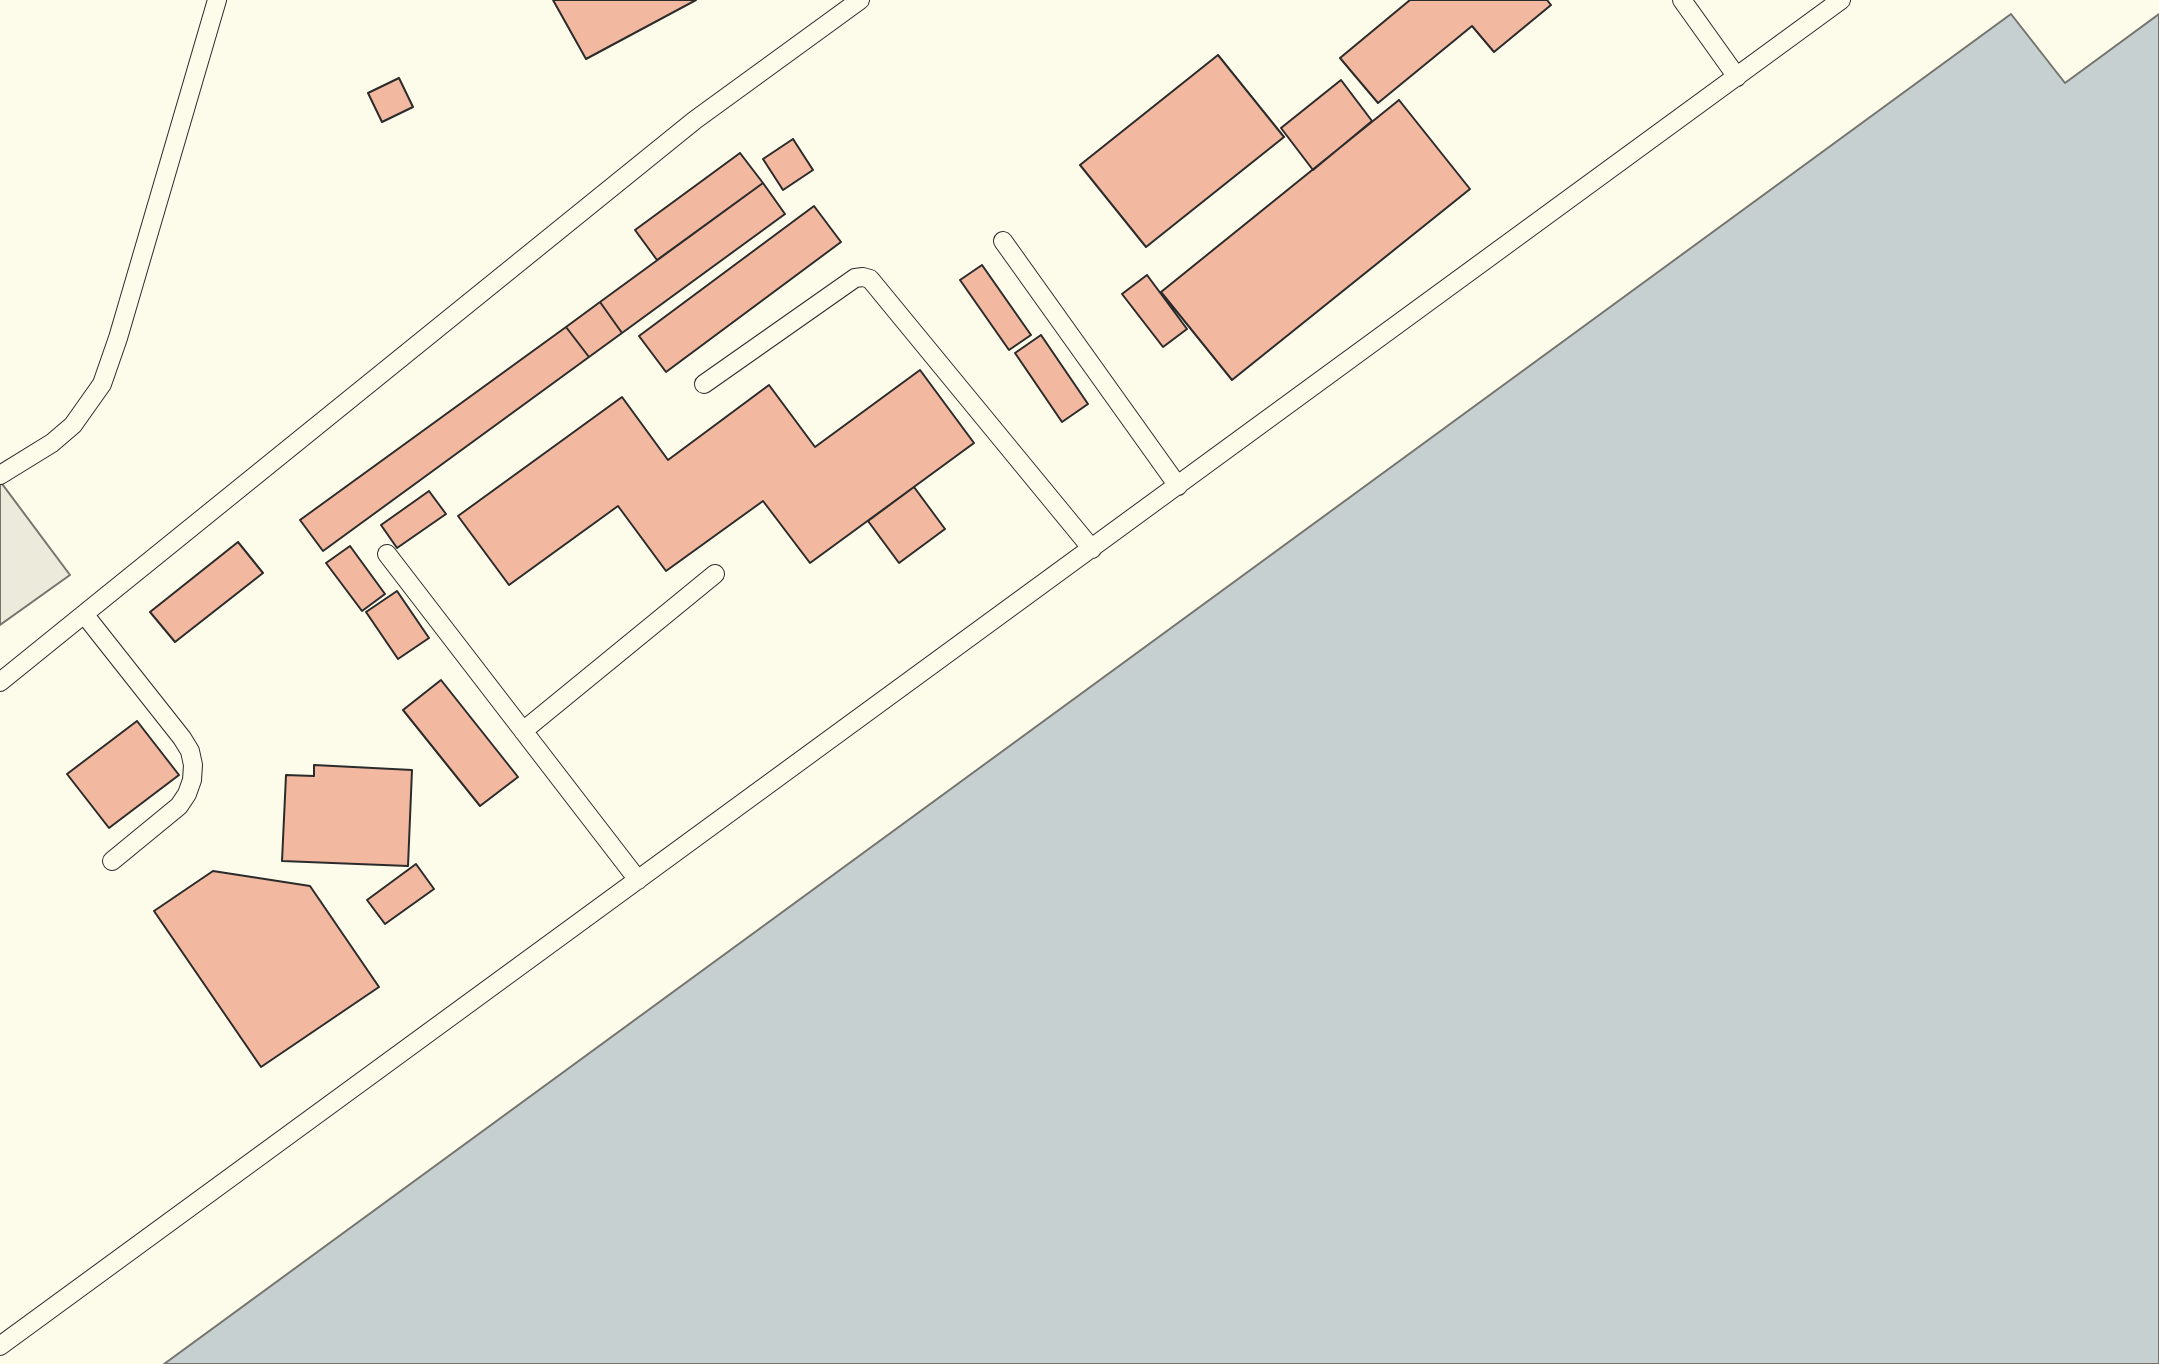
<!DOCTYPE html>
<html>
<head>
<meta charset="utf-8">
<style>
  body { margin:0 }
  canvas { display:block; background:#fdfbea }
</style>
</head>
<body>
<canvas width="2159" height="1364"></canvas>
<script>
const context = document.querySelector('canvas').getContext('2d');
context.lineJoin = 'round';
function fill(path, color) { context.fillStyle = color; context.fill(path, 'evenodd'); }
const shape = rows => new Path2D(rows.map(r => 'M' + r).join(''));
function trace(path, color, width, dash) { context.strokeStyle = color; context.lineWidth = width; context.lineCap = dash ? 'butt' : 'round'; context.setLineDash(dash || []); context.stroke(path); }
const parking = shape([
  [0,481,70,575,0,625,0,481]
]);
const water = shape([
  [2011,14,2065,83,2159,14,2159,1364,164,1364,2011,14]
]);
const building = shape([
  [553,0,696,0,586,59,553,0],
  [1410,0,1547,0,1551,5,1494,52,1472,26,1378,103,1340,58,1410,0],
  [1218,55,1284,137,1146,247,1080,165,1218,55],
  [399,78,413,107,382,122,368,93,399,78],
  [1341,80,1372,121,1313,170,1281,128,1341,80],
  [1399,100,1470,189,1232,380,1161,292,1399,100],
  [793,139,813,170,783,190,763,159,793,139],
  [740,153,763,183,657,260,635,230,740,153],
  [763,183,785,214,622,333,600,302,763,183],
  [814,206,841,242,666,372,639,336,814,206],
  [982,265,1031,335,1009,350,960,280,982,265],
  [1147,275,1187,329,1163,347,1122,294,1147,275],
  [600,302,622,333,589,357,566,327,600,302],
  [566,327,589,357,323,551,300,520,566,327],
  [1041,335,1088,404,1062,422,1015,353,1041,335],
  [920,370,974,443,810,563,763,501,666,571,618,506,509,585,458,516,622,397,668,460,769,385,815,447,920,370],
  [914,487,945,529,899,563,868,521,914,487],
  [429,491,446,514,397,548,381,525,429,491],
  [238,542,263,573,175,642,150,612,238,542],
  [350,546,385,594,362,611,326,563,350,546],
  [397,591,429,638,398,659,366,612,397,591],
  [441,680,518,777,480,806,403,710,441,680],
  [137,721,179,775,109,828,67,774,137,721],
  [314,765,412,770,408,866,282,861,286,775,314,776,314,765],
  [416,864,434,889,385,924,367,900,416,864],
  [213,871,310,886,379,987,261,1067,154,911,213,871]
]);
const service = shape([
  [1682,0,1737,77],
  [1003,241,1178,486],
  [704,384,855,278,863,277,870,279,1092,549],
  [0,475,52,443,73,425,102,384,118,338,217,0],
  [387,554,638,880],
  [84,614,182,738,190,751,193,765,192,780,187,794,179,806,112,861],
  [0,682,695,120,860,0],
  [523,731,715,574],
  [0,1346,1841,0]
]);
fill(parking, '#eceadb');
trace(parking, '#74746e', 2);
fill(water, '#c7d0d0');
trace(water, '#74746e', 2);
fill(building, '#f2b8a0');
trace(building, '#2b2b2b', 2);
trace(service, '#2b2b2b', 20);
trace(service, '#fdfbea', 18);
</script>
</body>
</html>
